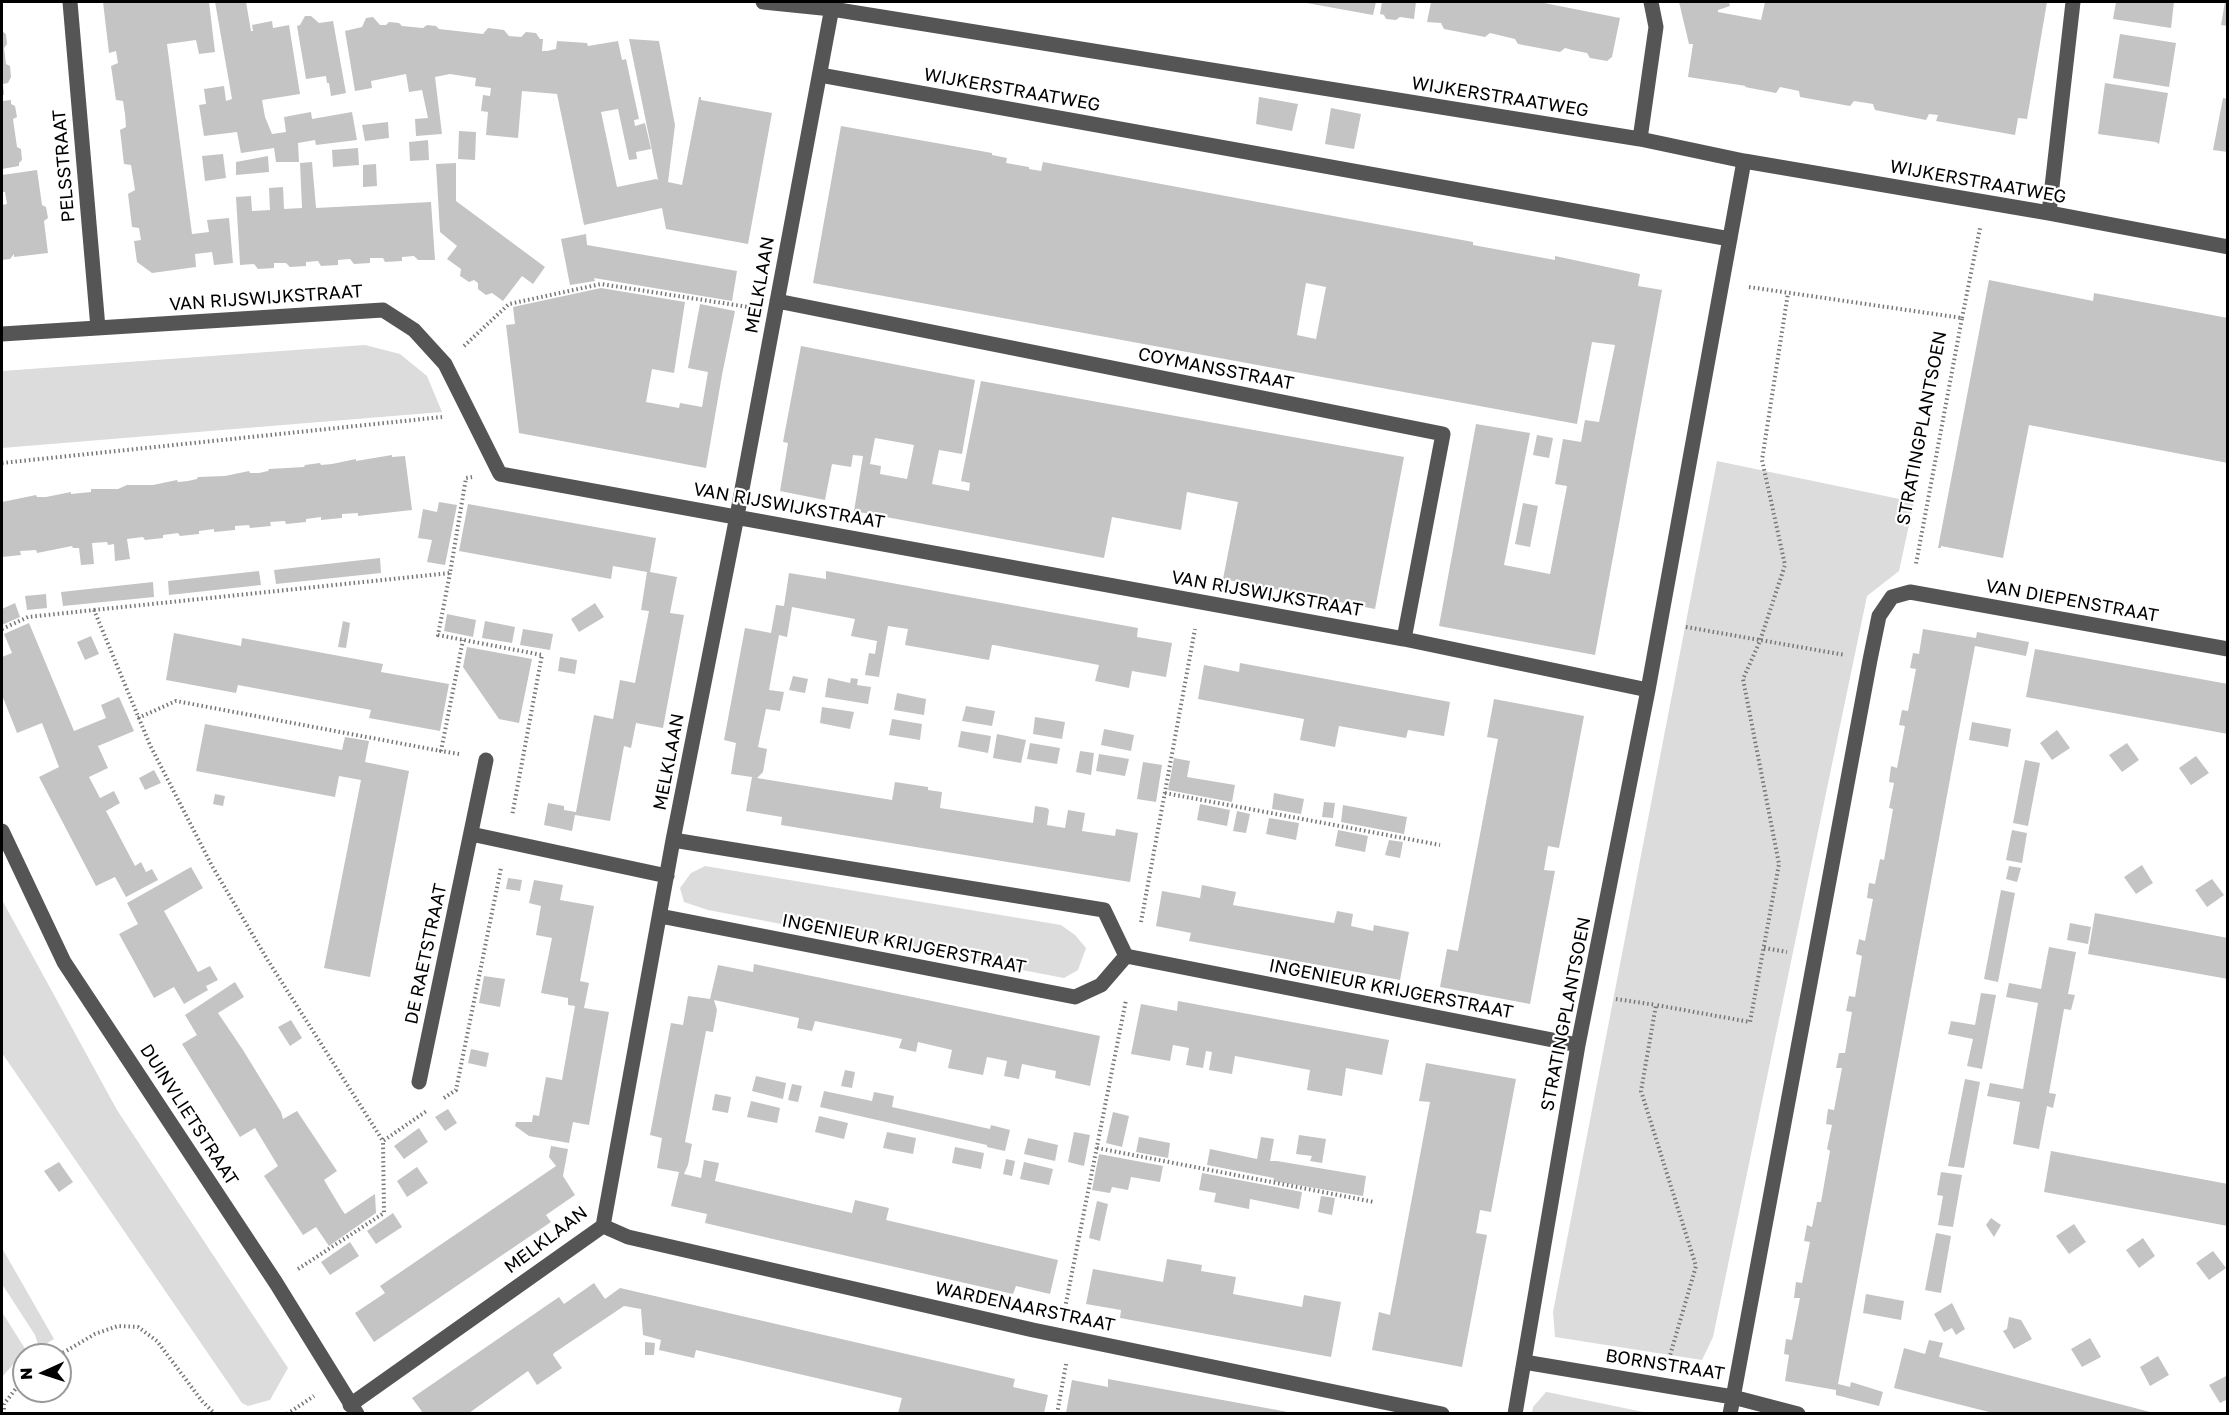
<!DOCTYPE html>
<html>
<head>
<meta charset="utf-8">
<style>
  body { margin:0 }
  #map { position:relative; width:2229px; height:1415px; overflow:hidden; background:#fff; font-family:"Golos Text",sans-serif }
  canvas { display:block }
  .frame { position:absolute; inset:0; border:3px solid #000; pointer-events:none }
  .north { position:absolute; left:12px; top:1343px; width:60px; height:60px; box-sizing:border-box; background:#fff; border:2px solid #999; border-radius:50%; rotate:267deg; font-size:16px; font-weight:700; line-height:24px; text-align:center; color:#000 }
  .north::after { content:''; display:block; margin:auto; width:21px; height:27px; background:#000; clip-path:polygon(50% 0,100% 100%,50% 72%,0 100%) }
</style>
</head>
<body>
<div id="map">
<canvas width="2229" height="1415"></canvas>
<div class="frame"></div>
<div class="north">N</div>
</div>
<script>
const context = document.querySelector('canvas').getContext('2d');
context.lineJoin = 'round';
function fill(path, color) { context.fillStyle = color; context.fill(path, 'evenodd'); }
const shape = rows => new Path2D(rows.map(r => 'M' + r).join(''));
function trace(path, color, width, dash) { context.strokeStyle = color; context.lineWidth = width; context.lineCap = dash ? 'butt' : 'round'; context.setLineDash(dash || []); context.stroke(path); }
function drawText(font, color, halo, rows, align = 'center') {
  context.font = font + ' "Golos Text",sans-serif'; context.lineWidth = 4.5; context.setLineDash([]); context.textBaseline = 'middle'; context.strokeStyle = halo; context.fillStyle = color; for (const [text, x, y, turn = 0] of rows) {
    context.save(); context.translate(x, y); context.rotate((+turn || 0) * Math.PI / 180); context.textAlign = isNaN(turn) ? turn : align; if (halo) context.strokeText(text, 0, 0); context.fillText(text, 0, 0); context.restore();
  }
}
const green = shape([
  [365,345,400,354,427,376,442,412,2,448,2,371],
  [1717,461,1914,502,1899,571,1867,596,1713,1337,1702,1360,1555,1337,1553,1312],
  [705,866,1061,925,1075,935,1086,948,1078,970,1064,978,708,910,684,902,680,888,691,873],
  [2,900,117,1110,288,1368,270,1400,248,1406,242,1403,2,1053],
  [2,1248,54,1339,39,1348,35,1335,2,1284],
  [2,1312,29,1355,18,1359,2,1377],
  [1546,1392,1547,1392,1648,1413,1532,1413,1533,1407]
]);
const building = shape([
  [103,2,209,2,215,52,199,54,196,40,167,44,192,234,209,232,207,220,229,218,233,263,214,265,212,252,195,254,196,267,152,273,137,262,134,241,141,240,139,228,132,227,128,194,135,190,131,165,124,164,120,130,126,127,125,114,123,101,116,100,111,66,118,63,116,51,109,53],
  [215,2,246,2,251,31,253,31,252,25,272,21,273,28,289,25,300,94,262,100,265,117,272,134,286,132,284,117,311,112,312,119,352,112,357,140,316,145,315,140,298,143,299,162,276,162,274,148,241,153,237,132,204,136,199,105,206,104,204,89,224,86,226,101,232,99],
  [1301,2,1376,2,1373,15],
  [1382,2,1416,2,1414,19,1400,17,1396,20,1386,19,1384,15,1380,14],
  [1431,2,1539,2,1620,18,1612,57,1607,61,1590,58,1587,53,1572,50,1565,48,1560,52,1518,44,1515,39,1490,33,1485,37,1444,29,1441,23,1427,22],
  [1679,2,1729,2,1730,6,1718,10,1718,12,1761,20,1765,2,2047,2,2027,119,2018,118,2015,135,1936,121,1938,115,1929,114,1926,120,1875,110,1873,104,1854,101,1850,106,1800,97,1799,91,1780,87,1776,93,1745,87,1746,86,1688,77,1693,44,1689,44],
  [2116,2,2174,2,2171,28,2113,19],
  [2225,2,2228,2,2228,26,2221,25],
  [305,16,311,16,319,23,333,21,346,93,331,96,329,83,327,83,326,76,306,79,297,26,300,25],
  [373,17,380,25,386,25,389,22,399,23,402,26,423,28,427,25,436,26,439,29,483,34,488,28,504,30,509,36,521,37,526,32,536,33,540,39,543,39,542,51,547,51,556,49,557,41,587,43,588,46,618,41,622,60,626,59,639,119,634,120,635,126,645,123,651,149,636,152,637,159,629,160,618,109,601,112,617,187,656,179,658,180,629,39,659,41,675,125,668,182,682,185,699,97,701,97,701,100,772,113,748,244,666,229,662,208,584,225,557,94,522,91,518,138,486,135,488,112,481,111,483,95,490,96,491,88,475,86,476,78,450,74,435,77,442,134,416,136,415,119,428,118,422,90,409,92,406,74,371,81,372,88,355,91,345,31,362,27,366,18],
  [2,31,6,34,7,44,4,48,6,64,10,66,11,77,8,83,3,84,4,95,2,95],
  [2120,34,2176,43,2169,87,2113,78],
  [2105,83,2168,93,2159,144,2156,142,2098,134],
  [1259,97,1298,104,1292,131,1256,124],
  [2223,98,2228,99,2228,152,2213,150],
  [11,100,11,104,15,106,17,117,13,119,17,147,21,149,22,160,19,163,19,166,2,169,2,101],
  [1331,108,1361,114,1354,149,1325,144],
  [388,122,389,138,365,141,362,125],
  [841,126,992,153,992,155,1007,158,1006,163,1029,167,1029,169,1041,171,1043,162,1473,242,1473,245,1555,260,1555,256,1640,274,1638,286,1662,290,1595,655,1439,626,1476,424,1530,433,1504,565,1550,574,1567,486,1555,484,1563,439,1581,442,1585,420,1599,422,1615,345,1592,342,1577,424,813,283],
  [1306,283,1326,287,1316,339,1297,335],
  [459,131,476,132,475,160,458,159],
  [428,140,429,160,410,161,409,142],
  [358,148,359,165,333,167,332,150],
  [223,154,226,178,205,181,202,156],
  [268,156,269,172,236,175,236,162],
  [312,162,316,208,431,202,435,260,418,260,414,256,402,257,402,261,385,262,383,258,370,258,370,263,354,264,350,259,338,260,338,265,321,266,318,261,306,262,306,266,290,267,286,263,274,263,274,268,258,269,254,264,240,265,236,197,251,196,252,211,270,210,269,188,283,187,284,209,302,208,300,163],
  [456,163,456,201,545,267,533,284,522,276,503,301,492,293,486,295,478,289,478,283,474,280,469,282,460,276,461,269,447,259,457,246,440,232,436,164],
  [376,164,377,186,363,187,363,165],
  [37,170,42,205,46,207,48,218,44,221,48,253,14,257,14,254,10,259,2,260,2,205,7,204,5,192,2,192,2,175],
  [586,234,587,245,737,271,732,301,594,278,595,281,570,285,561,239],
  [1989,280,2093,301,2094,293,2228,318,2228,463,2029,425,2003,558,1941,546,1941,548,1938,548],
  [601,288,685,302,674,373,652,369,646,402,679,408,680,403,702,407,708,372,688,368,700,304,735,311,722,375,706,468,519,433,506,325,515,324,513,307],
  [801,346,975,380,962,454,939,450,932,484,969,491,970,483,961,481,981,381,1404,457,1375,609,1223,579,1238,502,1187,492,1181,530,1112,517,1104,558,854,511,863,456,853,455,851,467,832,464,825,500,780,491,788,443,783,442],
  [875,438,914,445,907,479,880,474,881,466,870,464],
  [1537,435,1553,438,1549,458,1533,455],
  [392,455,392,457,405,456,412,510,358,516,358,513,342,514,342,518,321,520,321,517,306,519,306,522,286,524,285,521,270,522,271,526,250,528,249,525,235,526,235,530,214,532,214,529,199,531,199,534,180,536,178,533,163,535,163,538,145,540,143,537,127,539,130,559,115,561,114,544,108,545,107,542,92,543,94,564,81,565,79,548,73,548,72,546,37,553,36,550,20,551,21,555,2,557,2,502,36,495,37,497,46,497,71,492,71,494,91,492,91,489,118,489,127,485,153,485,177,480,178,482,188,481,197,479,198,477,225,476,249,471,250,473,259,473,268,471,269,469,304,467,305,465,320,463,321,465,332,464,356,459,356,461],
  [439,502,457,505,445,565,427,562,432,540,418,538,423,509,437,512],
  [1523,503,1538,506,1530,547,1515,544],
  [468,504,656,538,650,572,677,577,670,613,684,615,663,728,636,723,631,748,624,746,610,821,575,815,572,831,544,825,548,803,564,806,564,810,576,812,594,715,613,719,620,680,635,683,649,611,641,610,647,572,613,566,611,579,459,551],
  [380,558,381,573,276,584,274,570],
  [259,571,261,585,169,595,168,581],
  [826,571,1138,628,1137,637,1172,643,1166,677,1132,671,1129,688,1095,681,1099,665,994,645,992,645,989,660,956,654,905,645,908,629,888,626,879,677,865,675,869,653,875,654,877,641,851,636,855,619,792,607,787,637,779,635,769,690,784,692,780,711,766,709,758,747,767,749,763,772,757,778,892,800,895,782,928,787,928,790,942,792,940,808,1033,823,1035,806,1047,808,1049,810,1047,825,1065,828,1068,810,1085,813,1082,831,1115,836,1116,829,1138,833,1130,882,781,825,782,817,746,811,752,777,731,774,736,743,724,740,745,628,771,633,776,605,784,606,789,573,826,579],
  [153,582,154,597,63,606,61,592],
  [46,594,47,608,27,610,25,596],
  [15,603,20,617,2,625,2,609],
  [595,603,604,617,579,632,571,619],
  [447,614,476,620,473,637,444,631],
  [343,621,350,623,346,648,338,647],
  [485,621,515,627,512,643,482,638],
  [29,623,74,731,106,718,101,705,119,697,134,731,98,746,108,768,89,777,100,798,114,791,120,803,106,811,135,866,141,862,146,872,152,869,158,880,126,897,115,877,96,886,39,777,59,767,42,723,17,733,2,695,2,657,12,653,4,634],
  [523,629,553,634,550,650,520,645],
  [1923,629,1976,638,1977,632,2029,642,2026,656,1975,646,1965,698,1838,1384,1850,1387,1851,1382,1883,1392,1879,1406,1836,1395,1836,1390,1785,1381,1789,1355,1784,1354,1786,1339,1792,1340,1800,1298,1794,1298,1796,1282,1802,1283,1806,1262,1810,1242,1804,1241,1807,1225,1812,1227,1817,1202,1821,1202,1830,1151,1827,1149,1832,1125,1826,1124,1828,1109,1834,1110,1842,1068,1836,1068,1839,1053,1845,1053,1852,1012,1846,1011,1849,996,1855,997,1862,956,1856,954,1859,939,1865,941,1873,899,1867,898,1869,883,1875,884,1880,859,1884,860,1893,809,1889,808,1894,783,1889,782,1891,766,1897,768,1905,726,1899,725,1902,710,1908,711,1916,669,1910,668,1913,653,1919,654],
  [174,633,241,646,242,638,383,664,381,672,449,684,440,731,369,718,371,710,238,685,236,693,166,680],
  [91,636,99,654,85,660,77,642],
  [467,647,532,659,519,723,499,719,463,667],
  [2035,649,2228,684,2228,734,2026,697],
  [560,657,577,660,575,674,558,671],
  [1240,663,1450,702,1444,736,1408,730,1406,738,1339,726,1335,747,1300,740,1304,719,1198,699,1204,665,1239,672],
  [793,676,808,679,805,693,789,690],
  [828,678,850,683,851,678,858,679,857,685,871,687,868,704,825,697],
  [897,693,926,699,924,715,894,710],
  [1494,699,1584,716,1559,848,1548,846,1544,870,1555,871,1530,1004,1440,987,1447,949,1458,951,1498,739,1487,737],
  [966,706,995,711,992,726,962,721],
  [822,707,854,712,850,729,820,723],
  [1035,717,1065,722,1062,739,1033,734],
  [892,719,922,724,920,740,889,735],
  [1972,722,2011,729,2008,747,1969,740],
  [205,724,342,750,345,737,369,741,365,762,409,771,370,977,324,968,361,780,339,776,335,797,196,771],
  [1104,729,1134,735,1131,751,1101,745],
  [2057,730,2070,748,2052,760,2040,743],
  [961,731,991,736,988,753,958,747],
  [997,734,1026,740,1021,763,993,758],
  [1030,743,1060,748,1057,764,1027,759],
  [2127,743,2139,760,2122,772,2109,755],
  [1080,751,1094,753,1091,775,1076,772],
  [1099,754,1129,759,1125,776,1096,771],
  [2196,756,2209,773,2191,785,2179,768],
  [1174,758,1190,761,1187,777,1235,785,1232,802,1168,790],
  [2025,760,2040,763,2028,826,2013,823],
  [1143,762,1162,765,1156,802,1137,799],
  [154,770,161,783,145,790,139,778],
  [1274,793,1304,799,1301,814,1272,809],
  [215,794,225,796,223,806,213,804],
  [1324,802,1335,803,1333,818,1322,817],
  [1200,804,1230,810,1227,826,1197,820],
  [1343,805,1407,817,1404,834,1341,822],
  [1237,811,1250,814,1246,833,1233,831],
  [1269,818,1299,823,1296,840,1266,834],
  [1338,830,1368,836,1365,852,1335,846],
  [2012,830,2027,833,2022,863,2006,860],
  [1389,840,1403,842,1400,858,1385,855],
  [2142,865,2153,883,2136,894,2124,877],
  [2009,866,2021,868,2017,882,2006,879],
  [191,867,203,888,164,911,198,972,210,966,218,980,206,986,208,990,184,1004,174,987,154,998,119,934,138,924,127,903],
  [508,878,522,880,520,891,506,889],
  [2212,879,2224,895,2207,907,2195,890],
  [534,880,563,885,560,900,594,906,580,981,589,983,584,1008,609,1012,589,1125,573,1122,569,1143,529,1136,515,1126,516,1122,532,1122,533,1115,539,1116,546,1077,562,1080,575,1006,568,1005,568,998,541,993,552,938,536,935,541,906,529,903],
  [1202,885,1236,892,1233,905,1334,923,1337,911,1353,914,1351,926,1373,931,1374,925,1409,932,1400,980,1189,941,1191,933,1156,926,1162,891,1200,898],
  [2001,890,2015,893,1998,982,1984,979],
  [2095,913,2228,938,2228,979,2088,954],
  [2070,923,2091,927,2088,944,2067,940],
  [2049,947,2076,952,2068,994,2075,995,2071,1010,2064,1009,2049,1093,2056,1094,2053,1108,2047,1106,2039,1149,2013,1144,2020,1102,1987,1096,1990,1083,2023,1089,2038,1003,2006,997,2009,983,2041,989],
  [754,964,1100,1036,1090,1086,1055,1078,1056,1071,1022,1064,1019,1079,1004,1076,1007,1061,987,1057,983,1075,948,1068,952,1050,918,1042,916,1052,899,1048,902,1039,815,1021,812,1031,797,1028,799,1018,714,1000,717,1010,713,1032,706,1031,685,1142,692,1144,688,1165,684,1174,701,1178,704,1160,719,1163,715,1181,852,1213,855,1200,889,1208,886,1220,1058,1260,1050,1294,1016,1286,1013,1294,773,1239,705,1223,707,1214,671,1206,679,1172,657,1168,662,1138,650,1135,671,1023,683,1025,688,996,710,999,718,965,753,972],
  [484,976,505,979,500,1007,479,1003],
  [235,982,244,997,218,1013,243,1050,281,1112,283,1119,297,1111,337,1171,324,1180,342,1210,345,1214,375,1194,376,1213,329,1246,316,1227,303,1235,264,1176,278,1166,255,1128,240,1137,182,1044,197,1035,185,1015],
  [1981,993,1996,995,1982,1069,1967,1066,1973,1039,1948,1034,1951,1021,1975,1025],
  [1178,1001,1389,1040,1382,1075,1346,1068,1342,1096,1307,1090,1310,1070,1235,1056,1232,1074,1209,1070,1212,1052,1206,1051,1203,1068,1186,1065,1189,1048,1173,1045,1170,1061,1131,1054,1141,1004,1177,1011],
  [291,1020,302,1038,290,1046,278,1027],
  [471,1049,489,1053,486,1067,468,1063],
  [1426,1063,1516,1079,1491,1212,1480,1210,1476,1233,1487,1235,1462,1367,1372,1350,1379,1312,1390,1315,1430,1102,1419,1101],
  [845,1070,855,1072,852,1088,841,1086],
  [756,1076,786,1083,783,1099,752,1091],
  [1965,1079,1980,1082,1964,1168,1948,1166],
  [792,1084,802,1086,798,1102,788,1100],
  [824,1091,872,1101,874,1092,894,1096,892,1107,990,1129,991,1125,1010,1130,1005,1151,987,1147,987,1145,820,1107],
  [715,1094,731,1097,728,1113,712,1110],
  [751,1101,780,1108,777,1123,747,1117],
  [448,1109,457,1123,445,1131,435,1117],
  [1113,1112,1129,1116,1122,1147,1106,1143],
  [819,1116,848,1123,844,1139,815,1132],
  [419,1128,428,1142,404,1159,394,1146],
  [887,1132,916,1138,913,1154,883,1148],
  [1074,1132,1090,1135,1084,1166,1068,1162],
  [1299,1135,1326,1139,1322,1163,1310,1161,1312,1156,1296,1154],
  [1139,1137,1170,1143,1168,1158,1136,1152],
  [1261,1137,1274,1139,1270,1161,1277,1161,1366,1176,1363,1196,1273,1181,1274,1178,1207,1165,1210,1149,1257,1159],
  [1028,1138,1058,1145,1055,1161,1024,1154],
  [551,1146,568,1149,563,1176,575,1195,546,1215,551,1222,374,1342,355,1313,385,1293,380,1286,556,1166,549,1157],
  [955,1147,984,1153,981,1169,952,1163],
  [2051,1151,2228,1184,2228,1226,2044,1192],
  [1099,1154,1163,1166,1160,1182,1131,1177,1128,1190,1112,1187,1110,1193,1092,1190],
  [1006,1159,1015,1161,1012,1176,1003,1174],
  [59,1162,73,1182,59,1192,44,1171],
  [1024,1162,1053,1169,1049,1185,1020,1179],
  [417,1167,428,1183,407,1197,397,1181],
  [1941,1172,1962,1175,1953,1227,1938,1225,1943,1196,1937,1195],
  [1202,1173,1302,1192,1299,1209,1250,1199,1249,1209,1214,1202,1216,1193,1199,1190],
  [1321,1196,1335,1198,1332,1215,1318,1212],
  [1097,1201,1108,1204,1100,1241,1089,1238],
  [393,1213,402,1227,376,1244,367,1231],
  [1991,1218,2001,1225,1994,1237,1986,1225],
  [2074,1224,2086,1242,2069,1254,2056,1236],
  [1936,1233,1951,1236,1941,1293,1925,1290],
  [2143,1238,2155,1256,2139,1268,2126,1250],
  [350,1242,359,1256,330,1275,321,1262],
  [2213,1251,2226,1268,2209,1280,2196,1263],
  [1167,1259,1202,1265,1201,1271,1236,1277,1233,1294,1302,1307,1304,1295,1341,1302,1331,1357,1120,1318,1121,1310,1086,1304,1093,1269,1163,1282],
  [594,1283,605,1299,620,1288,1015,1379,1013,1387,1048,1395,1044,1413,898,1413,902,1398,696,1350,694,1358,659,1350,661,1340,643,1335,641,1309,624,1306,554,1353,553,1355,562,1368,537,1385,528,1371,469,1413,423,1413,412,1398,559,1297,564,1304],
  [1866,1294,1904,1301,1901,1320,1863,1313],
  [1952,1303,1965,1329,1956,1335,1952,1328,1944,1332,1934,1314],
  [2009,1317,2021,1320,2032,1339,2014,1349,2003,1331,2007,1329],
  [2090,1338,2101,1357,2082,1367,2071,1349],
  [1929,1340,1943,1343,1939,1357,2154,1413,1993,1413,1894,1388,1904,1348,1925,1354],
  [645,1342,655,1343,654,1355,645,1355],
  [2158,1356,2169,1375,2150,1386,2140,1367],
  [2228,1375,2228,1399,2220,1403,2209,1385],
  [1108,1379,1288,1412,1288,1413,1066,1413,1072,1380,1108,1387]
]);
const path = shape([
  [1749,287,1962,318,1916,564],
  [1962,318,1980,228],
  [464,346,509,304,601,284,748,307],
  [2,463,442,417],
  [450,573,438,635,542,655,512,816],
  [94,610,450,573,466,478,472,477],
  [1686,627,1845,655],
  [2,629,28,617,94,610,150,745,212,866,267,959,383,1141],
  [138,718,176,701,441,751],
  [459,754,441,751,463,640],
  [1165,793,1440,845],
  [1141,922,1195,629],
  [1764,948,1787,952],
  [1616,999,1656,1005],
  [444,1098,456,1090,501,868],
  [1097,1148,1374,1202],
  [298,1269,384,1213,383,1141,428,1110],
  [1065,1308,1126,1000],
  [59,1355,95,1334,118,1326,138,1327,157,1341,202,1401,215,1414],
  [1669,1359,1696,1266,1641,1091,1656,1005,1750,1022,1779,864,1743,679,1760,641,1785,565,1762,460,1788,293],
  [4,1414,4,1404,24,1378],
  [287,1414,314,1396],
  [1057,1414,1066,1364]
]);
const minor = shape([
  [70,2,98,328],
  [763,2,832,9,1640,139,1744,161,2049,213,2228,247],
  [820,75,1730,239],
  [1640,139,1656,27,1651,2],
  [2049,213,2073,2],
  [777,301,1443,434,1404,639],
  [2,334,383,310,414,330,445,364,500,474,1404,639,1648,690],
  [2,831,64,962,276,1283,357,1414],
  [471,834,667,876],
  [673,840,1104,910,1126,956],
  [660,916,1075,997,1101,985,1126,956],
  [1126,956,1578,1045],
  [419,1082,486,760],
  [603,1226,628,1237,1033,1330,1442,1414],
  [1524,1362,1733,1397,1798,1414],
  [350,1405,603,1226,673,840,737,516,833,2],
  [1515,1414,1578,1045,1648,690,1744,161],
  [1730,1414,1870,660,1879,616,1892,597,1910,592,2228,649]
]);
const streetNames = [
  ["WIJKERSTRAATWEG",1012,90,10],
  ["WIJKERSTRAATWEG",1500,97,9],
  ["PELSSTRAAT",64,166,-95],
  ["WIJKERSTRAATWEG",1978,182,10],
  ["MELKLAAN",760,285,-80],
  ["VAN RIJSWIJKSTRAAT",266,298,-4],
  ["COYMANSSTRAAT",1216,369,11],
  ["STRATINGPLANTSOEN",1922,428,-79],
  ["VAN RIJSWIJKSTRAAT",789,506,10],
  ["VAN RIJSWIJKSTRAAT",1267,594,10],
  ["VAN DIEPENSTRAAT",2072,601,10],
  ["MELKLAAN",669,762,-79],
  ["INGENIEUR KRIJGERSTRAAT",904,944,11],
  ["DE RAETSTRAAT",426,954,-78],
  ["INGENIEUR KRIJGERSTRAAT",1391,989,11],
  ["STRATINGPLANTSOEN",1566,1014,-79],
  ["DUINVLIETSTRAAT",189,1115,57],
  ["MELKLAAN",546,1240,-37],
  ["WARDENAARSTRAAT",1025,1307,12],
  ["BORNSTRAAT",1665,1365,9]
];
fill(green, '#dcdcdc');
fill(building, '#c4c4c4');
trace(path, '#777', 4, [1.5, 3]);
trace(minor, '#555', 15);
drawText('18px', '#000', '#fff', streetNames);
</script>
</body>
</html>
